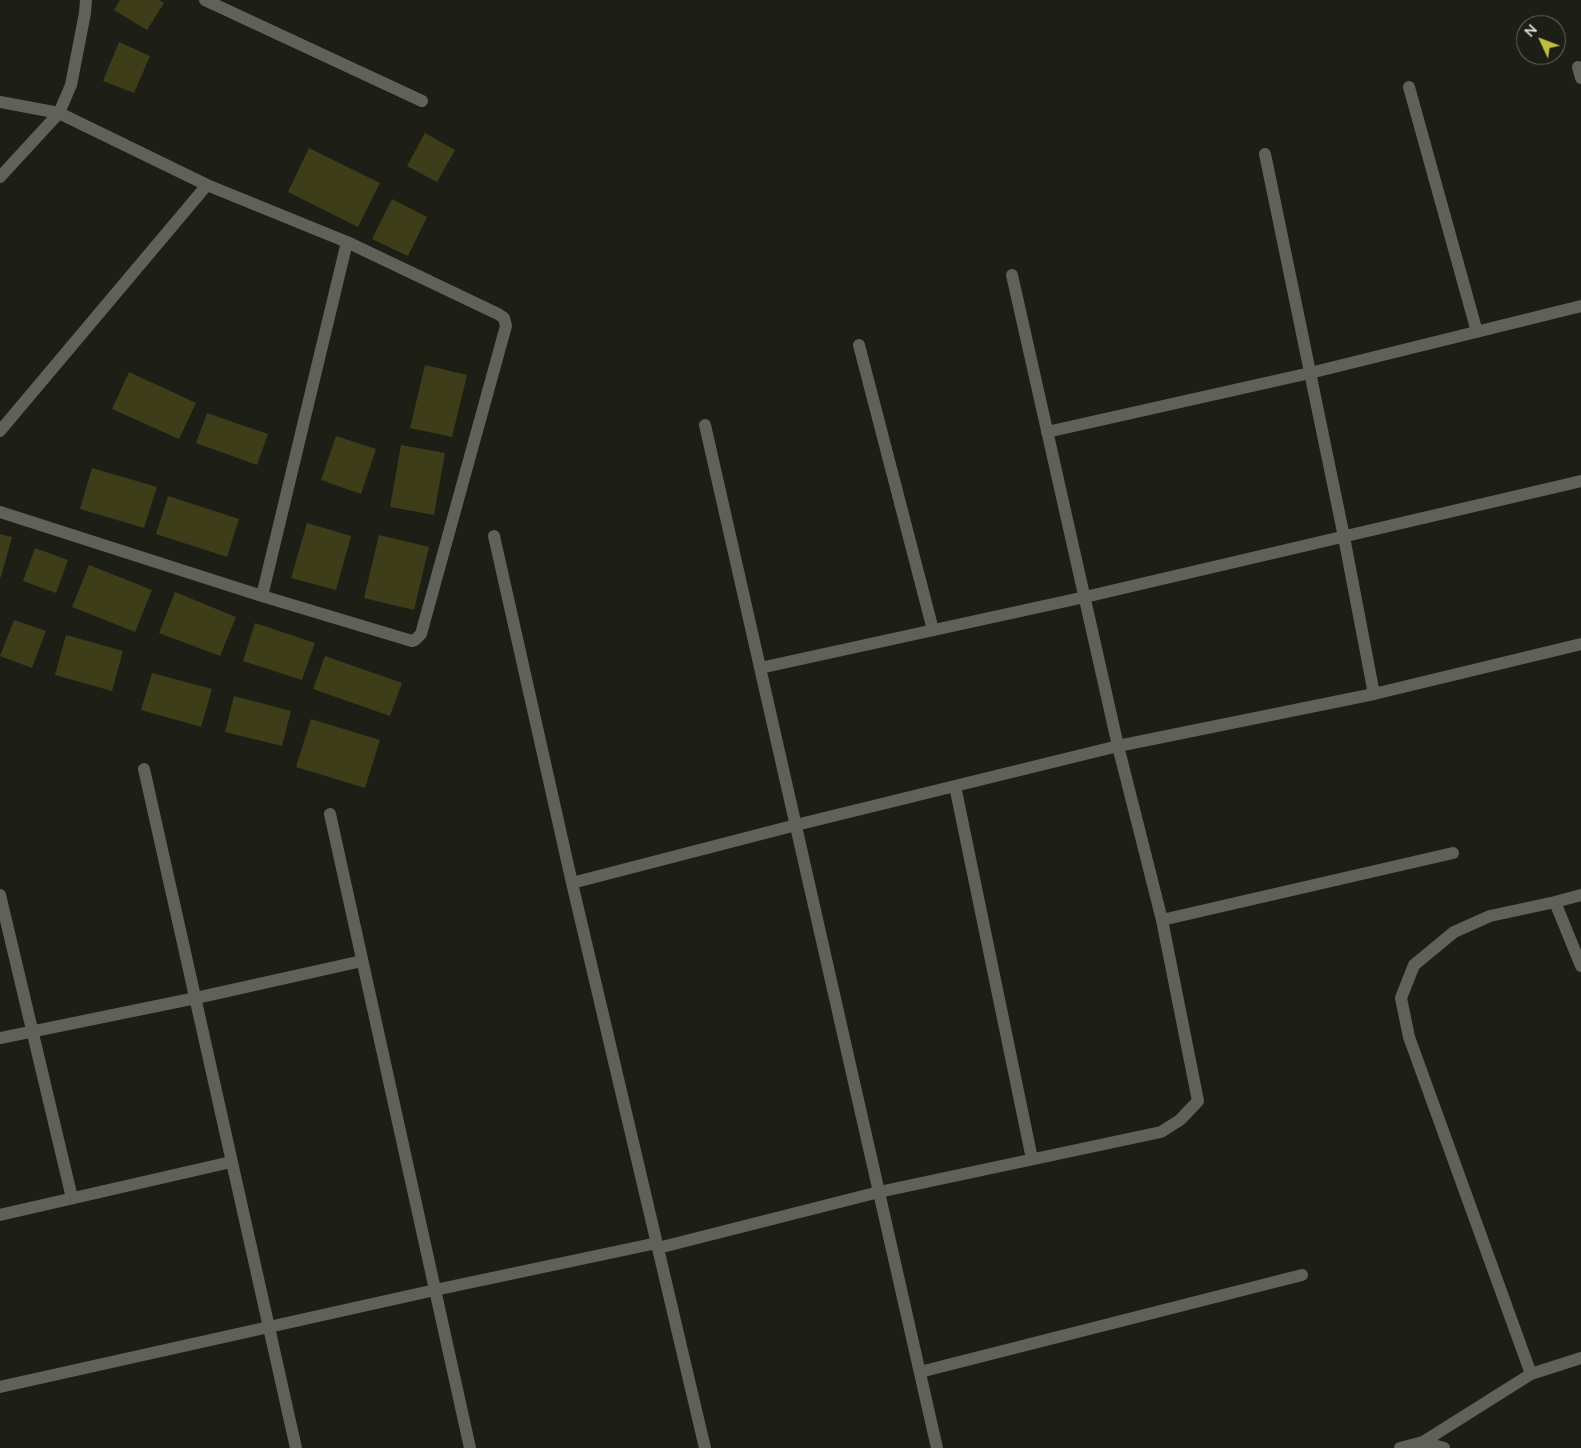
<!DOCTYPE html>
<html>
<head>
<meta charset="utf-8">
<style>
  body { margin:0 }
  #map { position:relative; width:1581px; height:1448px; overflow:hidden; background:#1d1e15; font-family:Lato,sans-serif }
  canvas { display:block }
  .north { position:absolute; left:1516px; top:15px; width:50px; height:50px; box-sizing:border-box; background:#1d1e15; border:1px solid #6b6c64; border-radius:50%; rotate:313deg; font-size:14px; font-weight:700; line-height:20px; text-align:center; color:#e0e0da }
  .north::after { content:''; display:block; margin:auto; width:18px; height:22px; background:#bebf42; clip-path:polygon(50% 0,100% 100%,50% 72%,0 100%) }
</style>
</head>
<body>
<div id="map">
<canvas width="1581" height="1448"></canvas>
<div class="north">N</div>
</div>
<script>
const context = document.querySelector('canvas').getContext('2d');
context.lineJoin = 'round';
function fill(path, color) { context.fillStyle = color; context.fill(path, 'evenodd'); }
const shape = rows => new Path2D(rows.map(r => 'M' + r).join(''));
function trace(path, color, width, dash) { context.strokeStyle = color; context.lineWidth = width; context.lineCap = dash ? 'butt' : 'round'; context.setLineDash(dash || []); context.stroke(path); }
const building = shape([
  [120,0,159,0,164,3,147,30,114,10],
  [119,42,150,56,134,93,103,81],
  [425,133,455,150,437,182,407,166],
  [309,148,380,183,358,227,288,192],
  [392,199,427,217,408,256,372,239],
  [425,365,467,375,452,437,410,428],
  [129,372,196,403,179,439,112,409],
  [207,413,268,434,257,465,196,443],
  [336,436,376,449,361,494,321,480],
  [401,445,445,453,434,515,390,507],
  [92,468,157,487,144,528,80,509],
  [168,496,239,519,227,557,156,534],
  [307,523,351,536,336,590,291,578],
  [0,534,12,537,1,577,0,577],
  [379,535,429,547,414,610,364,598],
  [35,548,68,560,56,593,23,581],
  [89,565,152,590,135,632,72,607],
  [175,592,236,617,220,656,159,633],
  [14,620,46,631,32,668,0,656],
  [255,623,315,643,302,680,243,661],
  [66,635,123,651,112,691,55,675],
  [325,656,402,683,390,716,313,689],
  [152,673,212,689,201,727,141,710],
  [234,696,291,711,282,746,225,732],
  [311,719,380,740,365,788,296,767]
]);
const minor = shape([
  [205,0,422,101],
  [1578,67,1581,78],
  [1409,87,1477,332],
  [0,102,59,113,207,185,347,242,498,314,504,318,506,326,421,634,415,640,412,641,262,596,0,512],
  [1265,154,1344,537,1374,694],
  [0,177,59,113,71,85,85,13,86,0],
  [859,345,933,630],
  [705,425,937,1448],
  [0,431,207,185],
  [1047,432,1310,373,1581,306],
  [494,536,572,883,705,1448],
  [262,596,347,242],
  [760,668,1085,597,1581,481],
  [144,769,296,1448],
  [955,786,1032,1159],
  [330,814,470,1448],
  [572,883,796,825,1118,746,1374,694,1581,644],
  [0,895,72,1198],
  [1555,902,1581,966],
  [1162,920,1453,853],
  [0,1038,196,998,362,961],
  [0,1215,231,1162],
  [658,1248,879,1192,1161,1132,1180,1120,1198,1101,1162,920,1118,746,1012,275],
  [920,1372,1302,1275],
  [1531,1374,1409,1037,1401,998,1414,965,1454,932,1490,916,1555,902,1581,895],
  [0,1387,435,1290,657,1243],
  [1423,1442,1444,1448],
  [1400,1448,1423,1442,1531,1374,1581,1358]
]);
fill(building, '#3d3e19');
trace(minor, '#61615c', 12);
</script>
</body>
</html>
